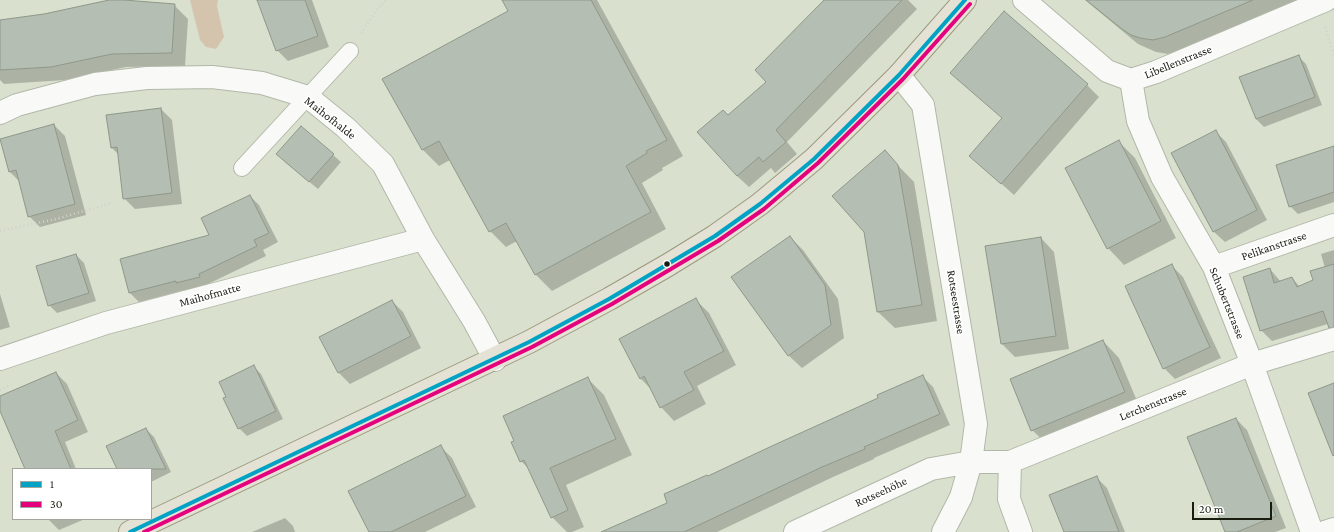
<!DOCTYPE html>
<html>
<head>
<meta charset="utf-8">
<style>
  body { margin:0 }
  #map { position:relative; width:1334px; height:532px; overflow:hidden; background:#d9e0cd; font-family:"Crimson Pro",serif }
  canvas { display:block }
  .legend { position:absolute; left:12px; top:468px; width:140px; height:52px; box-sizing:border-box; background:#fff; border:1px solid #a3a59f; margin:0; padding:5px 7px; list-style:none; font-size:12px; color:#191d10 }
  .legend li { display:flex; align-items:center; gap:8px; height:20px }
  .legend b { width:20px; border:1px solid #a3a59f }
  .scale { position:absolute; left:1192px; top:502px; width:80px; height:18px; box-sizing:border-box; border:2px solid #191d10; border-top:0; padding-left:5px; font-size:12px; line-height:14px; white-space:nowrap; color:#191d10; -webkit-text-stroke:3px #fff; paint-order:stroke }
</style>
</head>
<body>
<div id="map">
<canvas width="1334" height="532"></canvas>
<ul class="legend">
<li><b style="height:5px;background:#01a2c4"></b>1</li>
<li><b style="height:5px;background:#e5007d"></b>30</li>
</ul>
<div class="scale">20 m</div>
</div>
<script>
const context = document.querySelector('canvas').getContext('2d');
context.lineJoin = 'round';
function fill(path, color) { context.fillStyle = color; context.fill(path, 'evenodd'); }
const shape = rows => new Path2D(rows.map(r => 'M' + r).join(''));
function trace(path, color, width, dash) { context.strokeStyle = color; context.lineWidth = width; context.lineCap = dash ? 'butt' : 'round'; context.setLineDash(dash || []); context.stroke(path); }
function drawText(font, color, halo, rows, align = 'center') {
  context.font = font + ' "Crimson Pro",serif'; context.lineWidth = 3.5; context.setLineDash([]); context.textBaseline = 'middle'; context.strokeStyle = halo; context.fillStyle = color; for (const [text, x, y, turn = 0] of rows) {
    context.save(); context.translate(x, y); context.rotate((+turn || 0) * Math.PI / 180); context.textAlign = isNaN(turn) ? turn : align; if (halo) context.strokeText(text, 0, 0); context.fillText(text, 0, 0); context.restore();
  }
}
const green = shape([
  [190,0,218,0,217,6,224,37,216,49,206,47,200,40]
]);
const shadow = shape([
  [258,0,312,0,329,47,288,61,277,50],
  [513,0,597,0,683,156,662,168,663,170,642,183,666,229,552,291,536,275,517,241,506,247,490,231,450,160,439,166,423,150,384,80,509,11],
  [825,0,908,0,917,9,787,142,797,154,775,173,771,168,749,187,737,176,728,116,768,82],
  [1085,0,1296,0,1295,2,1180,51,1168,54,1156,52,1138,44],
  [174,5,188,19,185,66,126,67,65,80,4,84,0,80,0,21],
  [1298,56,1306,64,1322,105,1264,127,1256,119,1240,78],
  [1087,85,1099,97,1014,195,970,156],
  [161,109,172,120,182,204,135,209,124,198,119,155,112,148],
  [54,125,65,136,86,215,40,227,29,216,20,182,10,172],
  [301,127,341,162,318,189,285,162],
  [1215,131,1226,142,1267,220,1225,242,1214,232],
  [1119,142,1135,158,1176,238,1124,265,1108,248],
  [1334,149,1334,202,1298,214,1290,206],
  [885,152,914,182,937,321,895,328,878,312],
  [250,196,259,205,278,242,263,250,266,256,208,284,209,286,187,292,185,290,139,302,130,293,211,235],
  [790,237,803,250,838,299,844,338,802,368,788,355],
  [1041,238,1054,252,1069,349,1015,357,1002,344],
  [1334,250,1334,322,1272,341,1261,330,1270,269,1281,282,1292,278,1300,287,1314,281,1325,268,1321,254],
  [76,255,84,263,96,301,57,313,49,305],
  [1172,266,1183,277,1221,358,1175,379,1164,368],
  [0,294,10,327,0,330],
  [696,300,709,313,736,365,697,386,706,404,674,421,661,407,652,390,640,378],
  [392,301,403,312,421,348,350,384,339,373,321,337],
  [1103,341,1119,358,1140,408,1049,446,1032,430],
  [253,366,261,374,283,419,247,436,239,428],
  [56,373,67,384,88,432,65,442,76,469,26,469,0,409,0,397],
  [923,377,933,387,950,425,874,458,874,459,833,477,717,532,604,532,669,503,708,477,880,399],
  [588,379,604,395,632,455,566,485,584,527,572,532,567,532,552,517,530,470,521,461],
  [1236,419,1247,430,1286,528,1275,532,1226,532],
  [146,429,154,437,171,472,151,482,151,469,118,469],
  [441,447,452,458,476,507,425,532,370,532],
  [1096,477,1107,488,1125,532,1065,532],
  [285,518,293,526,295,532,252,532],
  [48,519,85,519,59,530]
]);
const building = shape([
  [109,0,124,0,175,4,172,53,112,54,51,67,0,70,0,20,44,14,109,0],
  [257,0,305,0,318,36,276,51,257,0],
  [502,0,591,0,667,140,646,151,647,153,626,166,651,212,535,275,506,223,489,232,439,141,422,150,382,79,508,11,502,0],
  [824,0,902,0,776,130,786,142,763,162,759,157,737,176,697,132,723,110,728,115,766,82,755,70,824,0],
  [1086,0,1253,0,1165,37,1153,40,1140,38,1131,35,1122,29,1086,0],
  [1004,11,1088,84,1001,184,969,156,1002,118,950,73,1004,11],
  [1299,55,1315,97,1256,119,1239,77,1299,55],
  [161,108,172,193,123,199,117,147,111,148,106,115,161,108],
  [54,124,75,204,28,217,16,170,9,172,0,139,54,124],
  [301,126,334,154,309,182,276,154,301,126],
  [1216,130,1257,210,1213,232,1171,153,1216,130],
  [1119,140,1161,221,1107,249,1065,168,1119,140],
  [1334,146,1334,192,1289,207,1276,165,1334,146],
  [885,150,898,165,922,305,877,312,864,232,832,196,885,150],
  [250,195,269,233,254,240,257,246,199,274,200,277,176,283,176,281,129,293,120,259,209,235,201,218,250,195],
  [790,236,825,285,831,325,788,356,731,277,790,236],
  [1041,237,1056,336,1001,344,985,246,1041,237],
  [76,254,89,293,48,306,36,266,76,254],
  [1172,264,1210,347,1163,369,1125,286,1172,264],
  [1334,264,1334,327,1329,328,1323,311,1260,331,1243,277,1270,268,1274,283,1292,277,1297,287,1313,280,1310,271,1334,264],
  [696,298,724,351,684,372,694,390,660,408,644,376,640,379,619,339,696,298],
  [392,300,411,336,338,373,319,337,392,300],
  [1103,340,1125,392,1031,431,1010,379,1103,340],
  [254,365,276,411,238,429,223,398,226,397,219,382,254,365],
  [56,372,78,420,55,431,71,469,25,469,0,411,0,396,56,372],
  [923,375,940,414,864,447,865,449,822,467,684,532,601,532,667,503,664,494,707,475,708,476,774,445,878,398,877,395,923,375],
  [588,377,616,439,550,468,568,510,551,518,524,460,520,462,511,442,514,441,503,416,588,377],
  [1334,383,1334,455,1333,456,1308,393,1334,383],
  [1236,418,1276,516,1237,532,1225,532,1187,437,1236,418],
  [146,428,166,469,117,469,106,446,146,428],
  [441,445,466,496,391,532,369,532,348,491,441,445],
  [1097,476,1119,532,1064,532,1049,495,1097,476]
]);
const path = shape([
  [1325,27,1334,55],
  [361,33,378,8,386,0],
  [0,231,56,219,112,203],
  [0,390,10,385]
]);
const service = shape([
  [242,168,350,51]
]);
const minor = shape([
  [1024,0,1107,71,1131,80,1156,72,1326,0],
  [899,75,923,105,976,424,971,462,961,497,943,532],
  [1131,80,1138,121,1162,177,1214,267,1252,364,1312,532],
  [0,113,17,105,95,84,147,78,212,77,262,83,308,97,345,127,383,164,423,239,474,321,495,360],
  [1214,267,1334,225],
  [0,359,106,323,423,239],
  [1010,462,1009,499,1021,532],
  [795,532,931,469,971,462,1010,462,1252,364,1334,339],
  [1325,532,1334,529]
]);
const primary = shape([
  [130,532,529,342,609,299,668,265,715,236,760,204,814,159,899,75,965,0]
]);
const bus1 = shape([
  [130,532,529,342,609,299,715,236,760,204,814,159,899,75,965,0]
]);
const bus2 = shape([
  [144,532,532,347,612,304,718,241,764,209,818,163,903,79,970,4]
]);
const markers = [
  [667,264,3.5,"#191d10"]
];
const streetNames = [
  ["Libellenstrasse",1178,62,-22],
  ["Maihofhalde",330,118,38],
  ["Pelikanstrasse",1274,246,-19],
  ["Maihofmatte",210,295,-15],
  ["Rotseestrasse",956,302,81],
  ["Schubertstrasse",1227,303,68],
  ["Lerchenstrasse",1153,404,-22],
  ["Rotseehöhe",881,492,-25]
];
fill(green, '#d4c4ad');
fill(shadow, '#0003');
fill(building, '#b5beb2');
trace(building, '#8e978a', 1);
trace(service, '#b2b8a9', 18);
trace(minor, '#b2b8a9', 24);
trace(primary, '#9b9a7e', 24);
trace(path, '#d0d2cc', 2.5, [1, 3]);
trace(service, '#f9faf8', 16);
trace(minor, '#f9faf8', 22);
trace(primary, '#e3e2d5', 22);
trace(bus1, '#01a2c4', 4);
trace(bus2, '#e5007d', 4);
for (const [x, y, r, color] of markers) { const dot = new Path2D(); dot.arc(x, y, r, 0, 2 * Math.PI); context.fillStyle = color; context.fill(dot); trace(dot, '#fff', 1.5); }
drawText('12px', '#191d10', '#fff', streetNames);
</script>
</body>
</html>
